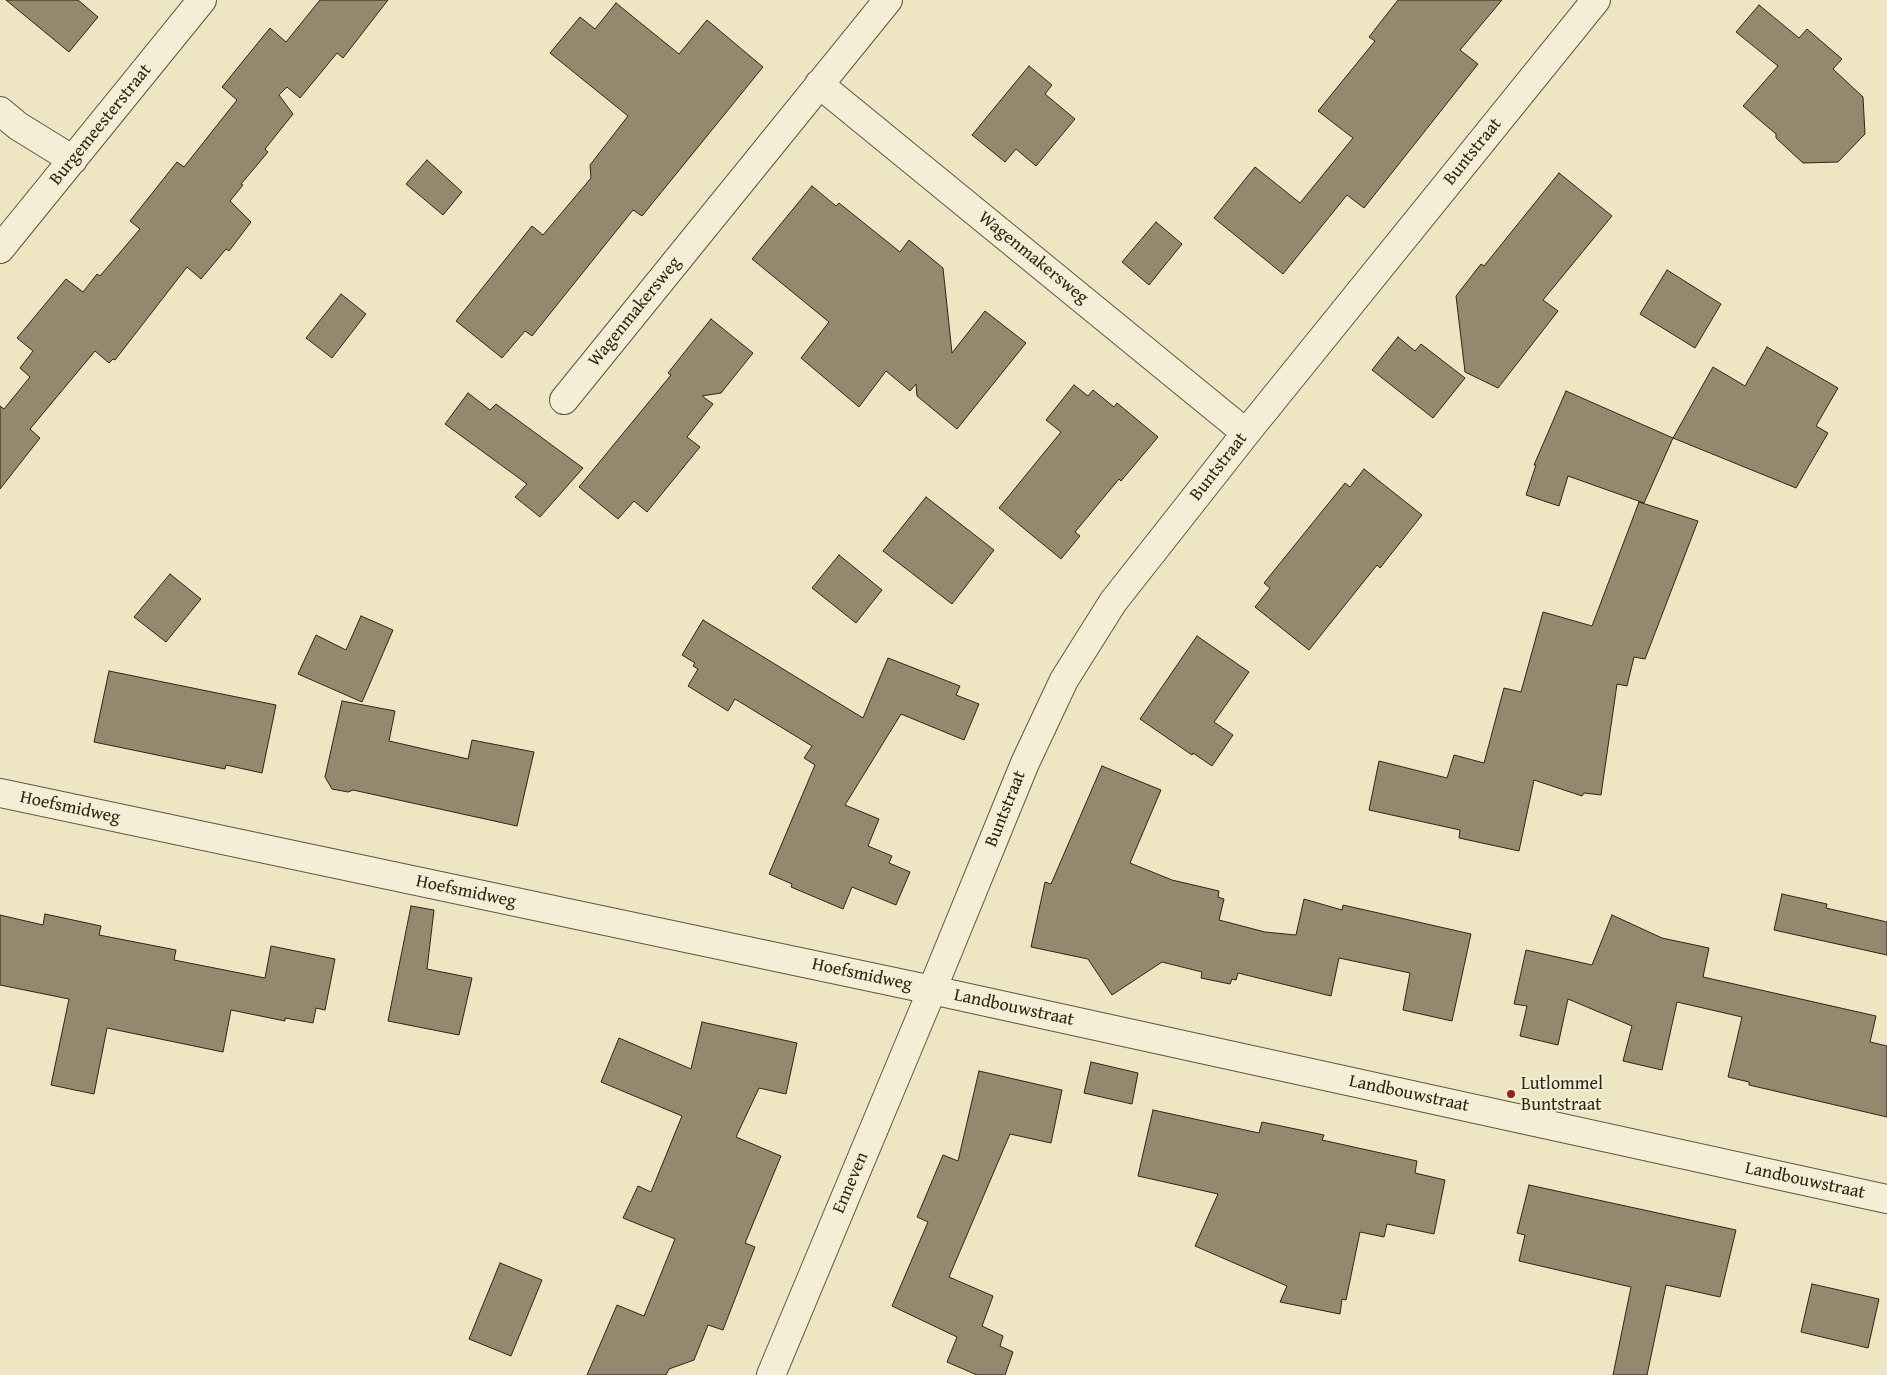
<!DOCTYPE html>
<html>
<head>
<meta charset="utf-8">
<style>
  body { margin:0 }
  canvas { display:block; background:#eee5c2 }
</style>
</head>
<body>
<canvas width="1887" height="1375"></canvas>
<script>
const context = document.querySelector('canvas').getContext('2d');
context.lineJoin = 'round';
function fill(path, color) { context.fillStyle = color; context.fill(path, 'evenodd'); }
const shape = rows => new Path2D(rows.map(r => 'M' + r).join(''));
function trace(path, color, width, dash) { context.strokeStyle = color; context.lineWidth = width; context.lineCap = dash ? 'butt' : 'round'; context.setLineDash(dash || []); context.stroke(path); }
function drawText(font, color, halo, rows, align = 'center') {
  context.font = font + ' "Gentium Book Plus",serif'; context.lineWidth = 4; context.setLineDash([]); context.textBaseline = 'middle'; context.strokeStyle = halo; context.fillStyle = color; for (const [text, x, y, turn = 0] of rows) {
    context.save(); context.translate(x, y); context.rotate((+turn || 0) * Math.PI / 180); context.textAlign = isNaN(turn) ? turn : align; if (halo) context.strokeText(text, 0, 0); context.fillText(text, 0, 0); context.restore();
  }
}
const building = shape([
  [6,0,78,0,98,17,69,52,6,0],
  [320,0,388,0,343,58,337,53,300,98,287,87,279,95,293,114,265,149,268,152,241,184,243,185,230,201,251,222,229,251,226,249,201,279,187,267,115,360,113,359,109,363,95,351,30,429,40,438,0,489,0,406,4,409,30,377,20,368,33,351,17,338,66,279,83,292,97,274,100,276,140,229,130,221,177,162,184,167,237,100,222,87,270,28,286,42,320,0],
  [1398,0,1502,0,1460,50,1478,64,1364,208,1347,195,1283,274,1214,218,1255,167,1300,203,1353,138,1318,111,1375,41,1369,37,1398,0],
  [616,3,679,54,707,20,763,67,642,216,633,210,532,336,525,331,502,358,456,321,532,226,543,235,591,178,590,165,628,116,550,53,580,17,595,29,616,3],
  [1759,5,1799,38,1807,29,1842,59,1833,69,1863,97,1865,134,1838,162,1803,163,1776,138,1776,134,1743,106,1778,66,1736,32,1759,5],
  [1029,66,1052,85,1045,94,1075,119,1036,166,1016,149,1005,162,972,135,1029,66],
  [427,160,462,192,443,215,406,184,427,160],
  [1559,173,1612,216,1543,300,1558,311,1498,388,1465,372,1456,296,1481,264,1484,266,1559,173],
  [812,186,836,206,839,203,900,252,909,240,943,268,952,353,985,311,1026,343,957,429,917,396,916,384,910,391,886,371,859,407,801,358,829,322,752,259,812,186],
  [1156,222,1182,244,1149,285,1122,262,1156,222],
  [1667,270,1721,304,1695,348,1640,314,1667,270],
  [341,294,366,314,332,358,306,338,341,294],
  [711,319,753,353,721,393,702,396,713,404,687,437,700,447,647,512,634,501,618,519,579,487,671,375,668,373,711,319],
  [1398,337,1415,351,1421,344,1465,378,1433,418,1372,370,1398,337],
  [1767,347,1838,388,1816,426,1828,433,1796,488,1673,438,1713,367,1745,386,1767,347],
  [1074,385,1088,396,1093,390,1114,407,1117,403,1158,437,1121,481,1119,479,1075,532,1080,536,1061,559,999,508,1061,432,1046,420,1074,385],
  [1566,391,1673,438,1644,503,1568,476,1559,506,1526,495,1536,465,1534,465,1566,391],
  [468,393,490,410,496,404,583,468,540,517,515,497,527,484,445,424,468,393],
  [1364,469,1422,515,1380,568,1377,565,1309,650,1255,607,1270,588,1264,583,1345,483,1350,487,1364,469],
  [926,497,994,550,952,604,883,551,926,497],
  [1639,502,1698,521,1645,659,1634,657,1627,686,1617,684,1601,795,1584,793,1582,796,1534,780,1519,851,1459,838,1460,830,1369,810,1379,761,1447,778,1454,755,1484,763,1504,688,1521,692,1543,612,1592,626,1639,502],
  [839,555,882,590,856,623,812,588,839,555],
  [170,574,201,599,166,642,134,617,170,574],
  [361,616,393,630,362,702,298,674,316,635,346,650,361,616],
  [703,620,863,718,888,658,960,686,956,695,979,704,964,740,901,714,845,805,879,819,868,846,892,856,889,863,910,872,896,905,852,887,843,909,791,887,792,884,769,874,815,765,804,758,812,746,735,699,728,711,688,686,698,669,693,666,695,663,682,655,703,620],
  [1197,636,1249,672,1214,722,1233,735,1212,766,1193,753,1192,755,1140,719,1197,636],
  [109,671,276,705,262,773,226,765,225,769,94,742,109,671],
  [342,701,395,711,389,741,468,759,472,740,534,752,517,826,353,790,348,792,332,789,325,777,342,701],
  [1102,766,1161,790,1130,863,1172,880,1219,891,1218,897,1224,899,1219,920,1265,932,1296,935,1304,899,1342,910,1343,905,1471,934,1452,1021,1403,1010,1410,973,1339,958,1331,996,1238,973,1236,980,1232,979,1230,984,1201,978,1202,972,1162,962,1112,995,1088,959,1031,947,1045,882,1051,884,1102,766],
  [1782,894,1827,904,1826,908,1887,922,1887,955,1774,930,1782,894],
  [411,906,434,910,427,969,472,978,459,1035,388,1021,411,906],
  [45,914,101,926,99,935,176,950,174,960,265,978,271,946,335,959,325,1010,316,1008,313,1023,285,1018,285,1021,231,1010,223,1052,107,1028,94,1094,51,1085,69,999,0,985,0,915,43,925,45,914],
  [1612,915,1662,938,1709,948,1703,977,1876,1016,1870,1042,1887,1046,1887,1117,1749,1085,1749,1082,1728,1077,1742,1017,1677,1002,1662,1070,1623,1061,1632,1026,1568,999,1558,1045,1520,1036,1527,1006,1514,1004,1526,950,1592,965,1612,915],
  [702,1022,797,1043,786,1094,759,1088,736,1137,781,1156,745,1243,755,1247,723,1330,708,1325,694,1360,669,1369,666,1375,587,1375,617,1305,644,1316,675,1239,623,1218,638,1186,651,1192,682,1116,601,1082,619,1038,691,1069,702,1022],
  [1091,1062,1138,1073,1132,1104,1084,1093,1091,1062],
  [979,1071,1062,1090,1051,1143,1010,1134,949,1277,993,1296,982,1326,1003,1336,1000,1346,1013,1352,1005,1375,977,1375,947,1362,957,1337,892,1306,928,1222,917,1217,943,1155,958,1161,979,1071],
  [1153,1110,1259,1133,1262,1122,1324,1135,1322,1140,1417,1161,1415,1173,1445,1180,1434,1234,1387,1224,1384,1237,1360,1232,1346,1300,1342,1299,1340,1314,1280,1302,1287,1286,1195,1246,1218,1194,1138,1176,1153,1110],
  [1529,1185,1736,1230,1720,1297,1666,1285,1647,1375,1613,1375,1631,1287,1519,1261,1525,1235,1517,1233,1529,1185],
  [500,1263,542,1280,511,1356,469,1339,500,1263],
  [1812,1284,1879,1299,1868,1348,1801,1332,1812,1284]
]);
const minor = shape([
  [819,84,1246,433],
  [0,111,18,126,73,160],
  [0,249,202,0],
  [564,400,888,0],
  [0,793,932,990,1887,1199],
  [771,1375,932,990,1025,763,1064,680,1113,602,1246,433,1596,0]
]);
const markers = [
  [1511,1094,5,"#8f2418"]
];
const streetNames = [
  ["Burgemeesterstraat",101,125,-51],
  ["Buntstraat",1473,152,-51],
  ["Wagenmakersweg",1033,258,39],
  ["Wagenmakersweg",635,312,-51],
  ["Buntstraat",1219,467,-52],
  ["Hoefsmidweg",70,808,12],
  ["Buntstraat",1006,809,-68],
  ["Hoefsmidweg",466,892,12],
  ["Hoefsmidweg",862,975,12],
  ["Landbouwstraat",1014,1008,12],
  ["Landbouwstraat",1409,1094,12],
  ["Landbouwstraat",1805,1181,12],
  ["Enneven",851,1183,-67]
];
const poiNames = [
  ["Lutlommel",1521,1084],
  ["Buntstraat",1521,1105]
];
fill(building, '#93896f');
trace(building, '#312515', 1);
trace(minor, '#605540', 30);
trace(minor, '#f4eed7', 28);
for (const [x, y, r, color] of markers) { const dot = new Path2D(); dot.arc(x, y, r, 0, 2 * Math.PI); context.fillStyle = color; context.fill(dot); trace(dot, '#f4eed7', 2); }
drawText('18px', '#312515', '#f4eed7', streetNames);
drawText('18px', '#312515', '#f4eed7', poiNames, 'left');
</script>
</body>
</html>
